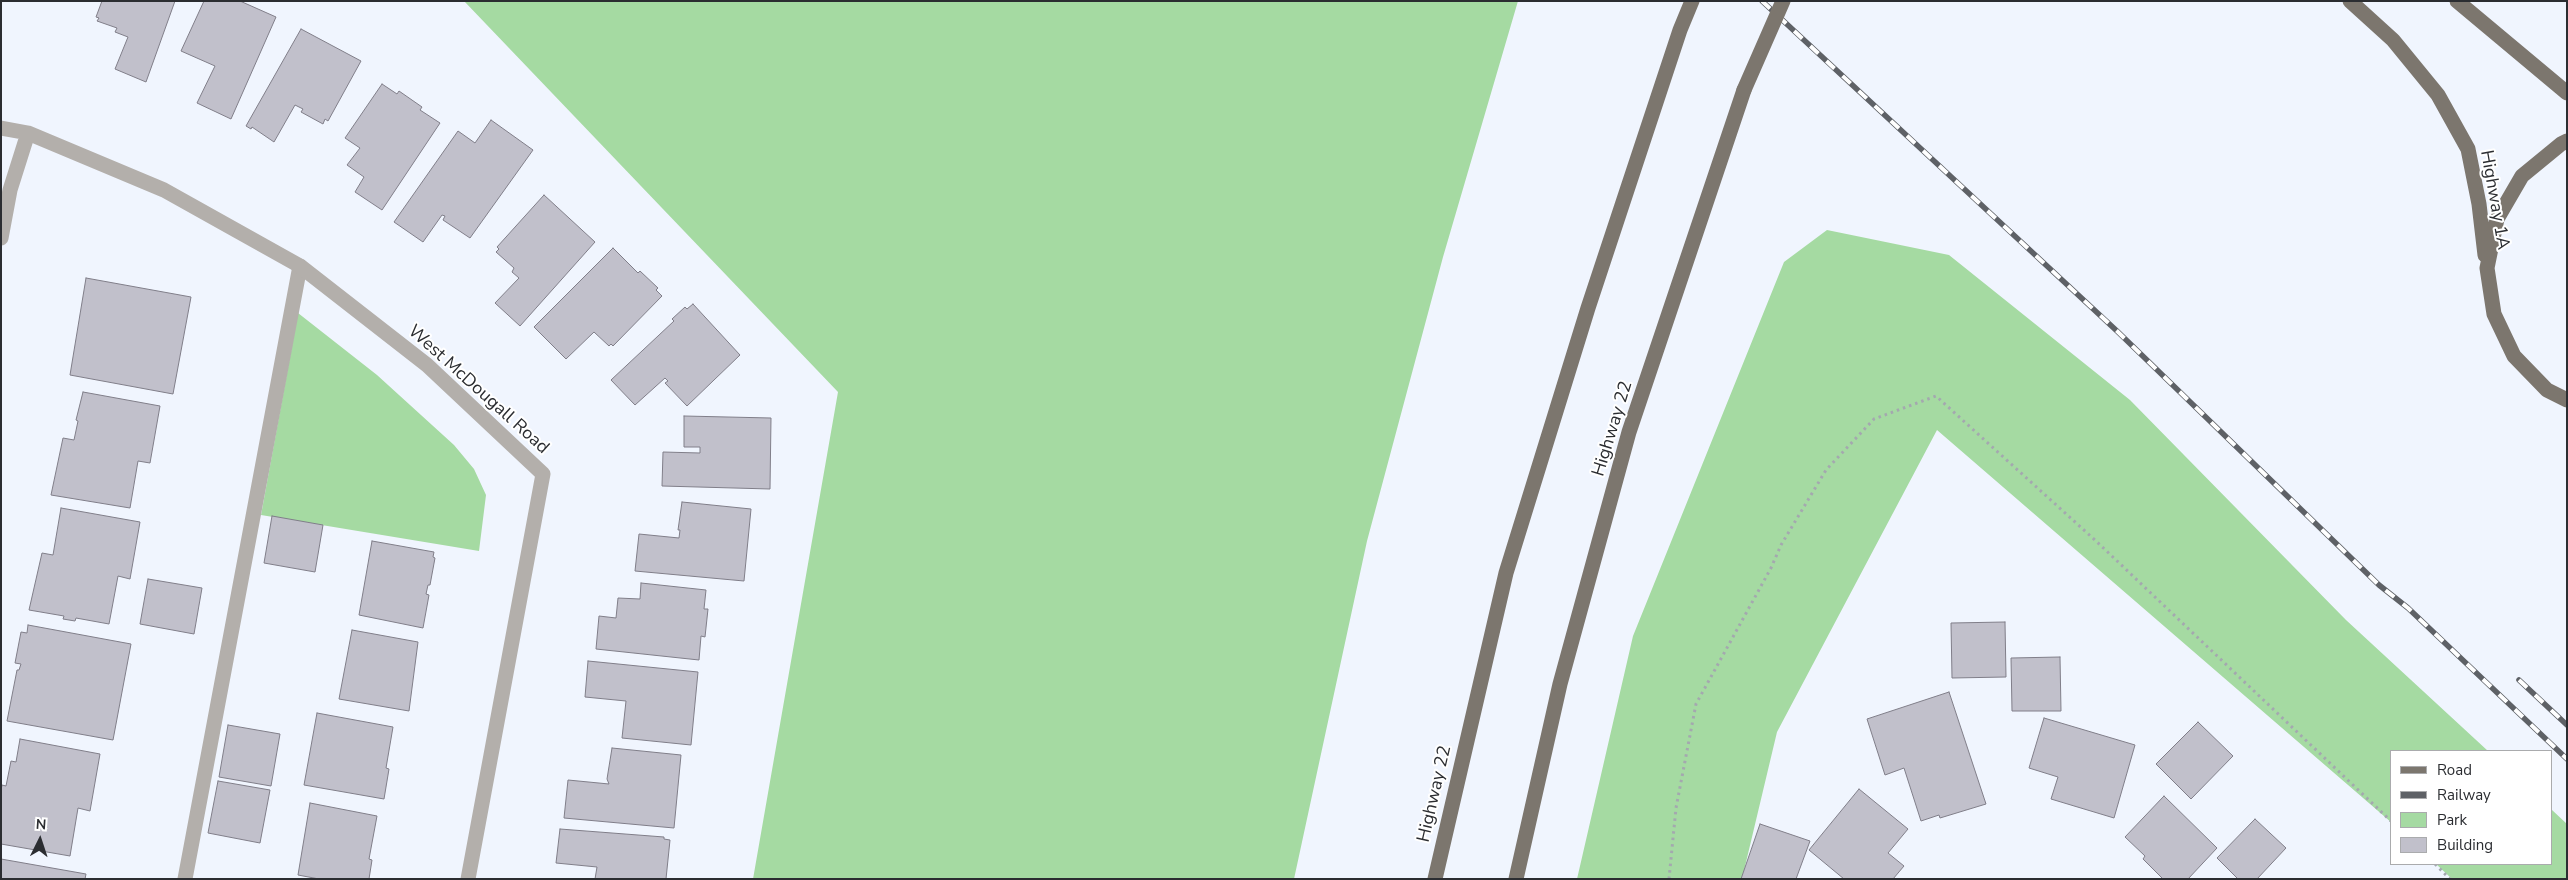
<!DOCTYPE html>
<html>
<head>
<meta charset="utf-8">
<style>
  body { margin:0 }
  #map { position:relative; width:2568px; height:880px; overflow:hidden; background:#f0f5fe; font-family:"Nunito Sans",sans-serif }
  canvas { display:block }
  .frame { position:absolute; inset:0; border:2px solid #2b2d31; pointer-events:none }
  .legend { position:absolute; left:2390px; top:750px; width:162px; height:115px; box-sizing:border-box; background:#fff; border:1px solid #aaabad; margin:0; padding:6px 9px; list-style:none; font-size:15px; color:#2b2d31 }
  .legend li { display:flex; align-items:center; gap:10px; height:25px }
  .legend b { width:25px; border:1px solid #aaabad }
  .north { position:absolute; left:15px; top:815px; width:50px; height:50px; -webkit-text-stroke:4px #fff; paint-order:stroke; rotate:4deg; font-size:14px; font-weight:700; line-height:20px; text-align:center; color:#2b2d31 }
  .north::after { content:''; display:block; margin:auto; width:18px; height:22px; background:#2b2d31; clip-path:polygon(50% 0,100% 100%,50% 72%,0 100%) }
</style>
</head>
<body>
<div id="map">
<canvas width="2568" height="880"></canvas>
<div class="frame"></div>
<ul class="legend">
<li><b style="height:6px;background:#7c766e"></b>Road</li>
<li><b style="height:6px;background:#5e6166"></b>Railway</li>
<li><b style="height:14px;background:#a5daa2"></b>Park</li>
<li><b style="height:14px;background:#c1c0cb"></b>Building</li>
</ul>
<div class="north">N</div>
</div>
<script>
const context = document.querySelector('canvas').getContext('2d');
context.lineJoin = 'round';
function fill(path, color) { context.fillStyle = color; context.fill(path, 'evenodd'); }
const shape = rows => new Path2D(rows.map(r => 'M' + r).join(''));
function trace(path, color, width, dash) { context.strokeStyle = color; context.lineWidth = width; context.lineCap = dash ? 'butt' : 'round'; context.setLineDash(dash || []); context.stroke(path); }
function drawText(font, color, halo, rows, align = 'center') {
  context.font = font + ' "Nunito Sans",sans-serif'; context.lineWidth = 4; context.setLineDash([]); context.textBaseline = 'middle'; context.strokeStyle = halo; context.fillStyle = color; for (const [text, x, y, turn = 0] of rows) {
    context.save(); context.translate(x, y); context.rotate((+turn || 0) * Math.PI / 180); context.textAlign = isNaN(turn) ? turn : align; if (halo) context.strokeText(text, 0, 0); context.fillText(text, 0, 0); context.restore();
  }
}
const green = shape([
  [464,1,1518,1,1443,257,1367,541,1294,879,753,879,838,392],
  [1827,230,1949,255,2130,400,2346,620,2488,751,2392,751,2392,823,1937,430,1777,732,1742,879,1577,879,1633,636,1784,262],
  [298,313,377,375,454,445,474,469,486,495,479,551,261,515],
  [2552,810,2567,824,2567,879,2452,879,2436,864,2552,864]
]);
const building = shape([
  [102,1,175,1,146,82,115,69,128,37,115,32,117,28,97,21,99,18,96,17,102,1],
  [204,1,240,1,276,17,231,119,197,103,215,66,181,51,204,1],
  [301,29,361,61,328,121,325,119,323,124,301,112,303,109,295,105,274,142,252,127,251,129,246,126,301,29],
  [382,84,397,94,399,91,422,107,420,110,440,123,382,210,355,192,364,177,347,165,360,148,345,138,382,84],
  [491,120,533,150,470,238,443,220,445,216,442,215,423,242,394,222,458,131,475,143,491,120],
  [544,195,595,242,520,326,495,303,519,278,512,272,514,268,496,252,499,249,497,247,544,195],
  [613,248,638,273,640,271,658,288,656,290,662,296,613,346,611,344,609,346,594,332,566,359,534,327,613,248],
  [86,278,191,297,173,394,70,375,86,278],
  [693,304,740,355,687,406,665,383,668,381,665,378,635,405,611,380,674,321,672,319,685,307,687,309,693,304],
  [83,392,160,406,150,463,138,461,130,508,51,495,63,438,74,440,78,421,76,420,83,392],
  [684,416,771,418,770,489,662,486,663,452,700,453,700,447,684,447,684,416],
  [682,502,751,509,744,581,635,571,639,534,679,538,680,530,678,530,682,502],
  [61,508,140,522,130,579,118,576,109,624,76,618,75,621,63,619,64,616,29,610,42,553,53,555,61,508],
  [272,516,323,525,315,572,264,563,272,516],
  [372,541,434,552,433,557,435,558,430,585,428,585,426,594,429,595,423,628,359,615,372,541],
  [148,579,202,588,194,634,140,624,148,579],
  [641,583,706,590,704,609,708,609,705,637,701,636,699,660,596,649,599,616,616,618,618,598,640,599,641,583],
  [2005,622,2006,677,1952,678,1951,623,2005,622],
  [28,625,131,644,113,740,7,721,17,670,19,670,21,664,15,663,21,632,27,633,28,625],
  [352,630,418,642,409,711,339,699,352,630],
  [2060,657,2061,711,2012,711,2011,658,2060,657],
  [588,661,698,672,691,745,622,738,626,701,585,697,588,661],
  [1949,692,1986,804,1940,818,1939,815,1921,821,1904,768,1885,775,1867,719,1949,692],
  [317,713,393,727,386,768,389,769,384,799,304,785,317,713],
  [2044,718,2135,745,2114,818,2051,799,2058,777,2029,768,2044,718],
  [2198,722,2233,756,2191,799,2156,764,2198,722],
  [228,725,280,734,271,786,219,777,228,725],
  [20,739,100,754,90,811,78,808,70,856,1,844,1,790,2,785,6,786,11,761,16,762,20,739],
  [612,748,681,755,674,828,564,818,568,780,609,784,607,779,612,748],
  [218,781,270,790,260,843,208,833,218,781],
  [1859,789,1908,829,1888,853,1904,866,1893,879,1844,879,1809,850,1859,789],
  [2164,796,2217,848,2188,879,2163,879,2143,859,2145,856,2125,837,2164,796],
  [310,803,377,816,369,859,372,860,369,879,319,879,298,875,310,803],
  [2255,819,2286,848,2257,879,2238,879,2217,858,2255,819],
  [1760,824,1810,841,1796,879,1741,879,1760,824],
  [560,829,664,837,664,839,670,840,666,879,595,879,597,867,556,863,560,829],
  [1,859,86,874,85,879,1,879,1,859]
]);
const path = shape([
  [2435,864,2450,879],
  [1669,879,1676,808,1696,704,1771,568,1781,545,1826,470,1874,419,1936,396,2096,541,2392,822]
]);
const lane = shape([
  [185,879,300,266]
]);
const street = shape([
  [1,128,28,133,164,190,300,266,427,365,543,474,468,879],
  [1,238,10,190,28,133]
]);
const primary = shape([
  [2350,1,2393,40,2438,95,2468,149,2479,204,2485,255],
  [2457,1,2567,93],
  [2567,141,2561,144,2522,176,2497,219,2487,268,2494,314,2514,356,2547,390,2567,400],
  [1435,879,1506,573,1588,308,1680,30,1692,1],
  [1516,879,1560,684,1629,432,1744,90]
]);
const rail = shape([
  [1762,1,2118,332,2379,585,2408,608,2567,759],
  [2519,680,2567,725]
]);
const primaryBridge = shape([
  [1744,90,1783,1]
]);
const streetNames = [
  ["Highway 1A",2494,200,80],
  ["West McDougall Road",478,390,42],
  ["Highway 22",1613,429,-73],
  ["Highway 22",1435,794,-77]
];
fill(green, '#a5daa2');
fill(building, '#c1c0cb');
trace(building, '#807e89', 1);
trace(path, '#a4a8af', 3, [2.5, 4]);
trace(lane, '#b3afab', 15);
trace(street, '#b3afab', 15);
trace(primary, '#7c766e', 15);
trace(rail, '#5e6166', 5.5);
trace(rail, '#fff', 4, [11]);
trace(primaryBridge, '#7c766e', 15);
drawText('18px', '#2b2d31', '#fff', streetNames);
</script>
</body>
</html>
